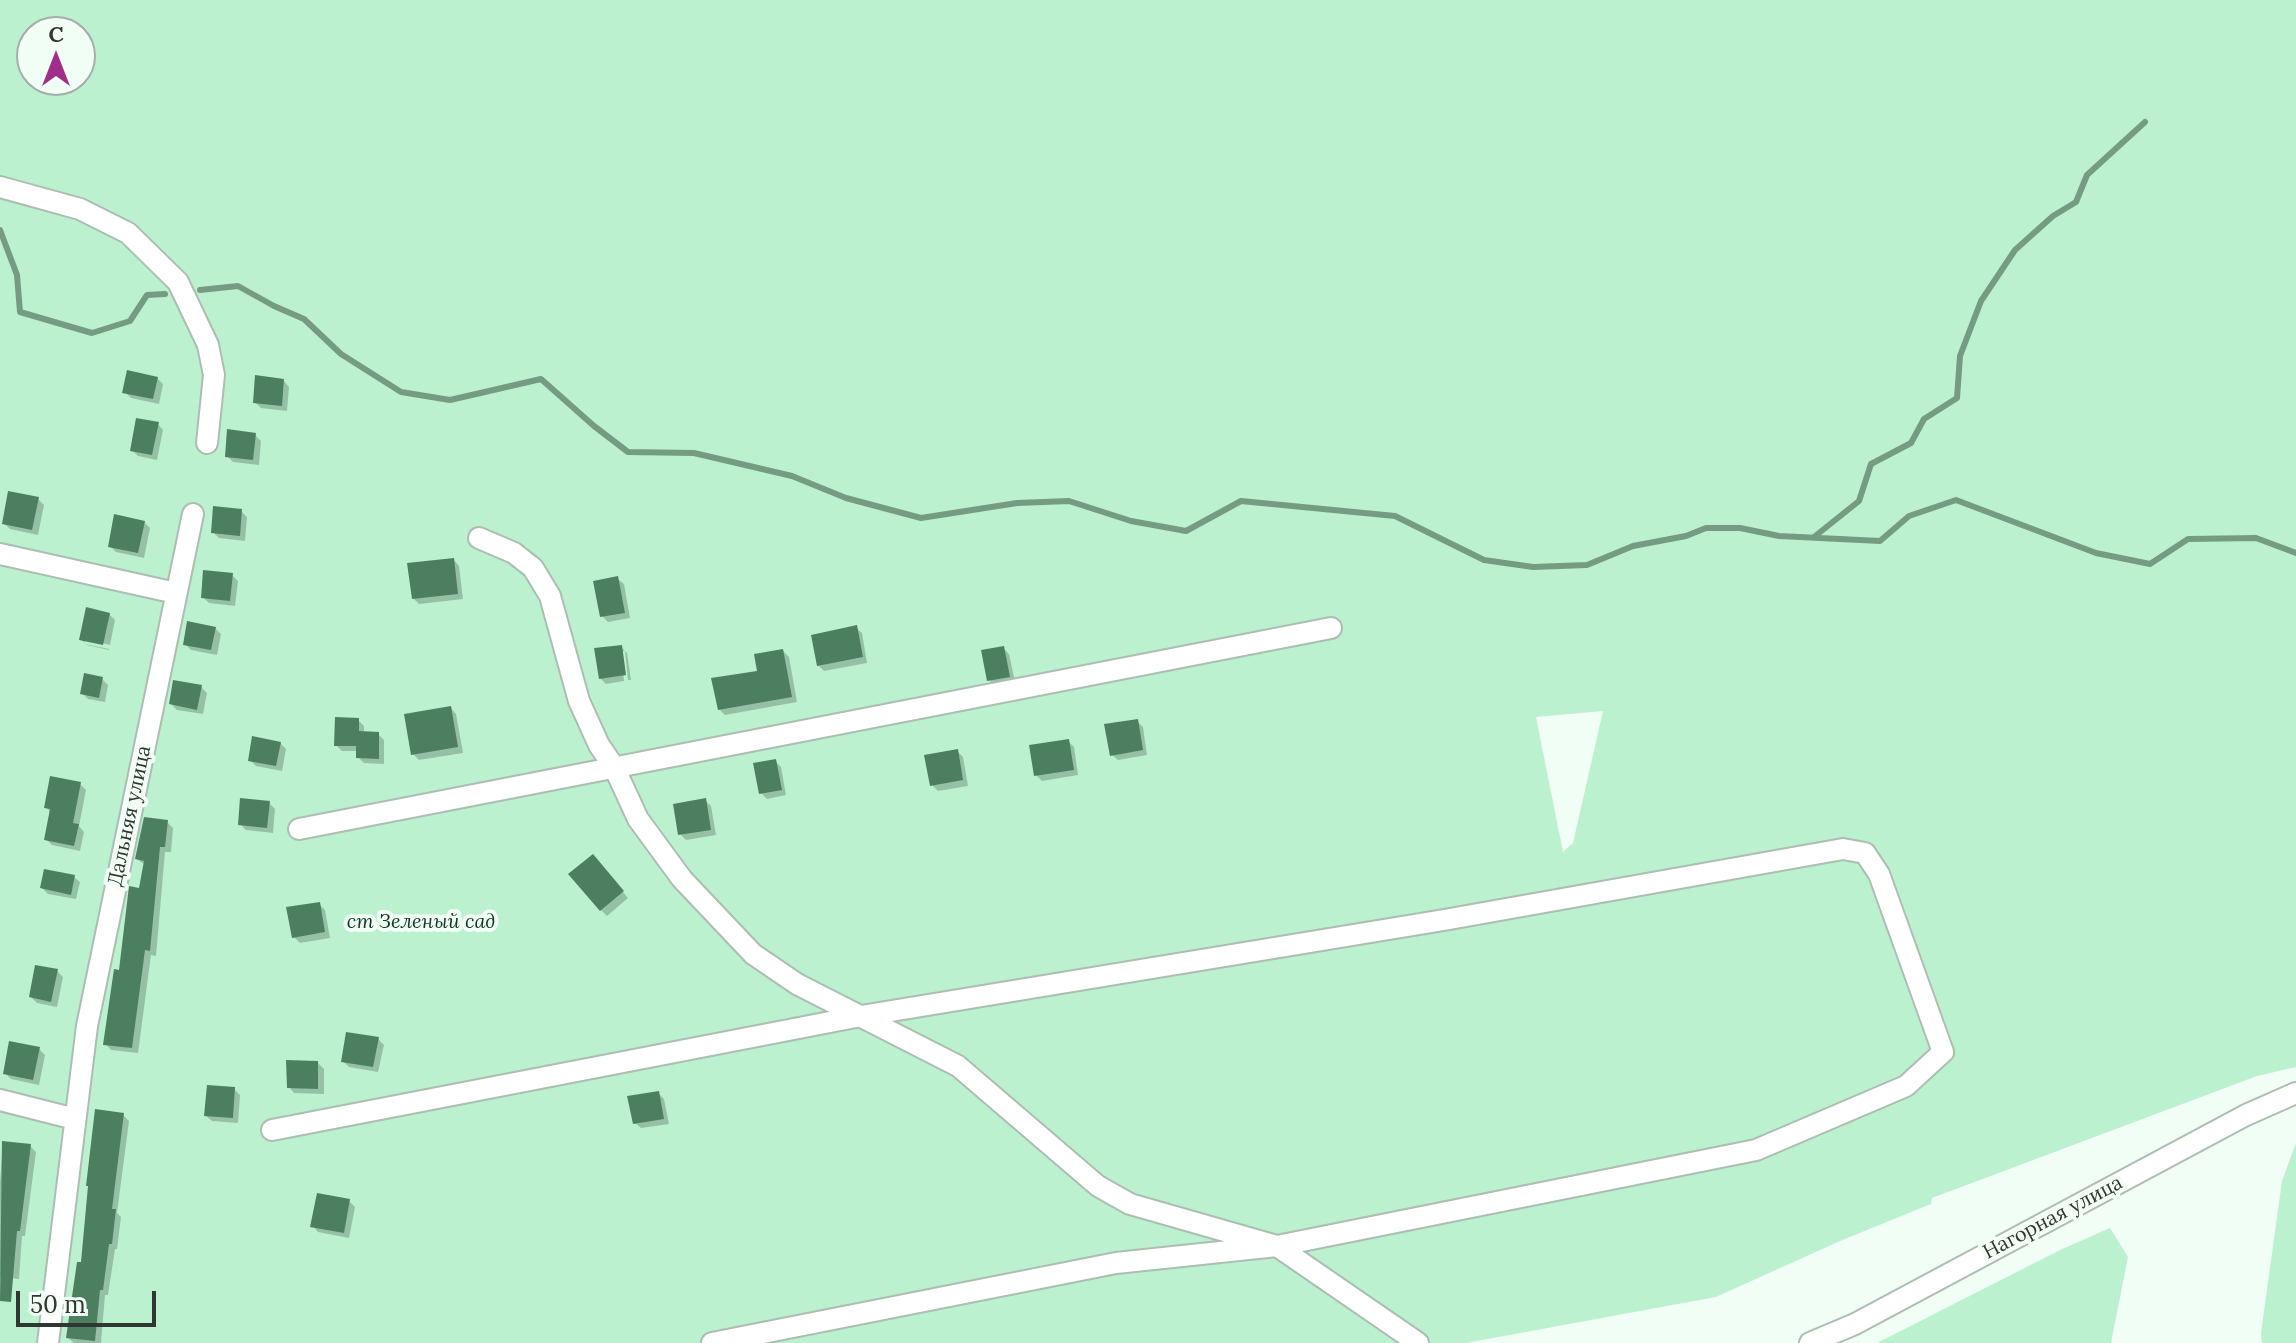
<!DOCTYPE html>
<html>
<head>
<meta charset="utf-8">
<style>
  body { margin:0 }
  #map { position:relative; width:2296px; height:1343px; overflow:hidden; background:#f0fef5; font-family:Lora,serif }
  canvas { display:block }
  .north { position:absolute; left:16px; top:16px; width:80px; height:80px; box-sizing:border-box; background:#f0fef5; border:2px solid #a3aea7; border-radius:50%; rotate:0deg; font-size:22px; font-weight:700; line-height:32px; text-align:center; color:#303732 }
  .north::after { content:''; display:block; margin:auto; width:28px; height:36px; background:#a02e8a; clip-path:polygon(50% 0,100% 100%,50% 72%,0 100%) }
  .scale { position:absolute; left:16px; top:1291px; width:140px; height:36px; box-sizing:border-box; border:4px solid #303732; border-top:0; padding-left:10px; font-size:24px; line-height:28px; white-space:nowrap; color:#303732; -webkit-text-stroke:6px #f0fef5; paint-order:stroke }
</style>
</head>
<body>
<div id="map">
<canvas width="2296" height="1343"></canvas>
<div class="north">С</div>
<div class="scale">50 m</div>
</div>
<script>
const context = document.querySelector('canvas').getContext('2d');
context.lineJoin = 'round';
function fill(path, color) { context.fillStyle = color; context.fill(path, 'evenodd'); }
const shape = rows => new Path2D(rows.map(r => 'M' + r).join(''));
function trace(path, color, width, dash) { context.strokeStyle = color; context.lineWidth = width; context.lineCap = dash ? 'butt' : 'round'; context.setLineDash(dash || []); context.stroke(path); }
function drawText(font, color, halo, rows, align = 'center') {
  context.font = font + ' Lora,serif'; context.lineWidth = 8; context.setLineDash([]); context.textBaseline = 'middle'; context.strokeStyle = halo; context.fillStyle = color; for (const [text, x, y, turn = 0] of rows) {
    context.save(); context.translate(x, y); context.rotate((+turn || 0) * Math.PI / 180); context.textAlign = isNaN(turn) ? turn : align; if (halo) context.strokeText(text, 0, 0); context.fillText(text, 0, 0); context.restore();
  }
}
const green = shape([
  [0,0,2296,0,2296,1067,2257,1076,1932,1198,1931,1204,1840,1241,1716,1297,1466,1343,0,1343],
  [32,32,80,32,80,80,32,80],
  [1603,711,1573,843,1563,852,1536,717],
  [2296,1143,2296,1343,2262,1343,2261,1333,2282,1181],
  [2110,1228,2128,1257,2111,1343,1877,1343,2060,1250]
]);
const shadow = shape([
  [157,378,163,384,159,404,131,398,125,392],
  [284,381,289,387,287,411,261,408,255,402],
  [158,424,163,430,157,460,138,456,132,450],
  [255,435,261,441,259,465,233,462,227,456],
  [38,499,44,505,38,535,10,529,4,523],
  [241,511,247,517,245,541,219,538,213,532],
  [144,522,150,528,144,558,116,552,110,546],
  [454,560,459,566,463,599,419,604,413,598],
  [232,575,238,581,235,606,209,603,203,597],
  [618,579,624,584,630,618,608,622,602,616],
  [109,614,115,620,110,645,85,639,85,643,81,639],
  [215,628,221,634,217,655,191,650,185,644],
  [856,628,862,633,867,663,824,671,818,665],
  [85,644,109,649,109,650,87,645],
  [621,647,627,653,631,680,628,680,625,651,621,651,624,681,606,684,600,678],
  [1003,648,1009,654,1015,682,995,686,989,680],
  [783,651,789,657,797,702,725,715,719,709],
  [102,679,108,685,105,702,88,699,82,693],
  [201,687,207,693,203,714,177,710,171,704],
  [451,708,456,714,463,753,419,760,413,754],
  [358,720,364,726,364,733,378,734,384,740,384,764,364,763,358,757,358,751,342,751,336,745],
  [1137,721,1143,727,1147,755,1118,760,1112,755],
  [1068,741,1074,747,1078,775,1042,781,1036,775],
  [280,743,286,749,282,771,256,766,250,760],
  [957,751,963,757,968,786,938,791,932,785],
  [775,761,781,767,786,795,767,799,761,793],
  [80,784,86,790,79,826,84,832,80,851,52,845,46,839,51,813,46,807],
  [705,800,711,806,716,835,686,840,680,834],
  [269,803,275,809,273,833,246,830,240,824],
  [167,822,173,828,171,852,165,852,156,956,151,955,138,1053,111,1050,106,1044,145,865,137,859],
  [599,863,628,898,607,916,601,910],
  [74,877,80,882,76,899,48,894,42,888],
  [319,904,325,910,330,938,300,943,294,937],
  [57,971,63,977,57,1007,37,1003,31,997],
  [378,1039,384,1045,378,1072,349,1067,343,1061],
  [39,1049,45,1055,39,1085,11,1079,5,1073],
  [318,1063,324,1069,324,1094,294,1093,289,1087],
  [234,1089,240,1095,238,1123,212,1121,206,1116],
  [658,1093,664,1099,669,1124,641,1128,635,1123],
  [123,1115,129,1121,117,1213,121,1217,117,1249,115,1249,108,1295,105,1295,101,1343,74,1343,68,1338,83,1264,90,1187],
  [3,1144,30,1146,36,1152,25,1236,22,1236,19,1279,0,1277,0,1181],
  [349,1201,355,1207,349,1238,318,1232,313,1226]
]);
const stream = shape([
  [0,230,17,275,20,312,92,333,130,321,147,295,165,294],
  [200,290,238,286,274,306,304,319,341,354,401,392,450,400,541,379,594,426,628,452,694,453,792,476,846,498,921,518,1017,503,1069,501,1131,521,1186,531,1241,501,1395,516,1484,560,1533,567,1587,565,1633,546,1686,536,1706,528,1740,528,1779,536,1880,541,1909,516,1956,500,2096,553,2150,564,2188,539,2256,538,2296,553],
  [1814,537,1859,501,1871,464,1911,443,1924,419,1957,398,1960,356,1981,301,2015,250,2053,216,2076,202,2087,175,2145,122]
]);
const building = shape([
  [127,370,158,377,153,399,122,393],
  [255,375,284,379,282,406,253,403],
  [136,418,159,422,152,455,130,451],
  [227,429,256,433,253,460,225,457],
  [8,491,39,497,32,530,2,524],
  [213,506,242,509,240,536,211,533],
  [114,514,145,521,138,553,108,547],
  [454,558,458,594,412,599,407,563],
  [203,570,233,573,230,601,201,598],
  [618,576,625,613,600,617,593,581],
  [86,607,110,613,103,645,79,640],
  [187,621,216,627,211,650,183,645],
  [857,625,863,657,817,666,811,635],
  [622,645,626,675,599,679,594,648],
  [1004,646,1010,677,987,681,981,650],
  [783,649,792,697,718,710,711,678,757,671,754,654],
  [84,673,103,677,99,698,80,694],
  [173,680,202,685,197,710,169,704],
  [451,706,458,747,411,755,404,714],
  [335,717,359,718,359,731,379,732,379,759,356,758,356,746,334,746],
  [1138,719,1143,750,1110,756,1104,724],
  [252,736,281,742,276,766,248,761],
  [1069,739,1074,770,1034,776,1029,745],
  [958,749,963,780,930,786,924,755],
  [776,759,782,790,759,794,753,763],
  [50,776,81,782,73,823,79,824,74,846,44,840,50,809,44,808],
  [240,798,270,801,267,828,238,825],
  [706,798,711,830,678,835,673,804],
  [144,817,168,820,165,847,160,847,150,951,145,950,132,1048,103,1045,114,969,119,970,129,886,139,888,144,861,135,859],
  [593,854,624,891,600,911,568,874],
  [44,869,75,875,71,895,40,888],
  [320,902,325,932,292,938,286,907],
  [35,965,58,969,51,1002,29,997],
  [346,1032,379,1037,373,1067,341,1062],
  [9,1041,40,1047,33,1080,3,1074],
  [286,1060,318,1061,318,1089,287,1088],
  [207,1085,235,1087,233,1118,204,1116],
  [659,1091,664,1119,633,1124,627,1096],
  [95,1109,124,1113,112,1209,116,1209,112,1244,109,1244,103,1290,100,1290,95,1341,66,1338,77,1262,81,1262,88,1186,86,1186],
  [2,1141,31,1144,20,1231,17,1231,11,1302,0,1301],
  [317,1193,350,1199,344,1233,310,1227]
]);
const minor = shape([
  [0,187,80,209,128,233,178,282,208,345,214,375,207,443],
  [479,538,514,553,533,568,550,596,579,701,599,745,614,767,638,819,682,879,753,954,797,984,958,1066,1098,1186,1130,1204,1277,1246,1418,1343],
  [0,554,176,593],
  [299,829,1331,628],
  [0,1100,75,1119],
  [272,1130,861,1016,1444,920,1843,849,1865,853,1879,874,1943,1052,1906,1086,1756,1150,1277,1246,1116,1263,712,1343],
  [48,1343,87,1026,193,514],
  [1810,1343,1855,1324,2246,1115,2296,1093]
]);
const streetNames = [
  ["Дальняя улица",130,816,-78],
  ["Нагорная улица",2053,1218,-28]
];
const parkNames = [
  ["ст Зеленый сад",421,922]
];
fill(green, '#bcf1cf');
fill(shadow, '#0003');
trace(stream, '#759c83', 6);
fill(building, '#4b7f60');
trace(minor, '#acbeb2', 24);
trace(minor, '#fff', 20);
drawText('20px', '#303732', '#f0fef5', streetNames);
drawText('italic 20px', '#0f3a23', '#f0fef5', parkNames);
</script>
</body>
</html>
